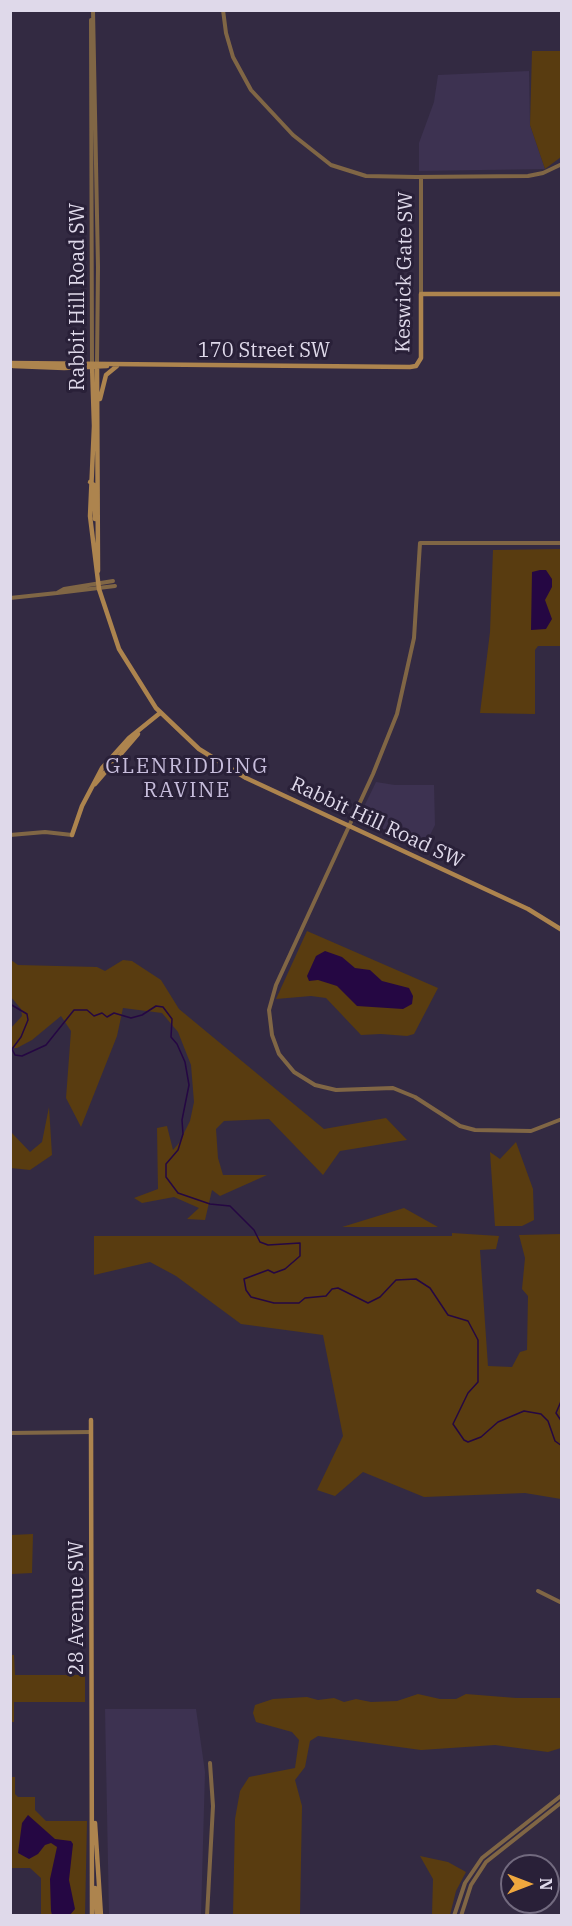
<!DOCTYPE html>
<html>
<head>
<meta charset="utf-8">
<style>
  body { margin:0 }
  #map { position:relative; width:572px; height:1926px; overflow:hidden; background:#332a42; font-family:"IBM Plex Serif",serif }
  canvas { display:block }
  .frame { position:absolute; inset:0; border:12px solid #dfd9ea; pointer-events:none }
  .north { position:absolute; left:500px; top:1854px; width:60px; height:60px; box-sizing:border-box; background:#292038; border:2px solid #726a7f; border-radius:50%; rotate:90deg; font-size:16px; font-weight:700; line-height:24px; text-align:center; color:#dfd9ea }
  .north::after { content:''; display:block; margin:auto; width:21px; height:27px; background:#efa73e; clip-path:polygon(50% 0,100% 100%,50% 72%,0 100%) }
</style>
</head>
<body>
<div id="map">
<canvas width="572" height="1926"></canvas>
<div class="frame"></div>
<div class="north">N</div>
</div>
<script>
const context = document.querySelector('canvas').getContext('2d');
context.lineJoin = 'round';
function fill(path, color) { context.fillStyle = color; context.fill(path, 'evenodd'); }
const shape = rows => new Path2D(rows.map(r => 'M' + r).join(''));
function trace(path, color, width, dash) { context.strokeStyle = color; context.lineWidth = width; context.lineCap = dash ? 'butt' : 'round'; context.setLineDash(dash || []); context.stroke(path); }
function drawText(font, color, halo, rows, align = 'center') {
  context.font = font + ' "IBM Plex Serif",serif'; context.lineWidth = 6; context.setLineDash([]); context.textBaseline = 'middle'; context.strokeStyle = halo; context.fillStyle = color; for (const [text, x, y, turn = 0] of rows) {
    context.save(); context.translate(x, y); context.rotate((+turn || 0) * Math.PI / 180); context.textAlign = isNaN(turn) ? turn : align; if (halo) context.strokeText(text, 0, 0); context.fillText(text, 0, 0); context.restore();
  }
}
const built = shape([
  [529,71,530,125,545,169,419,171,419,143,434,102,438,75],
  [376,782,395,785,434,785,435,825,423,849,359,817],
  [105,1709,196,1709,205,1772,201,1915,109,1915]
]);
const green = shape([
  [532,51,561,51,561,157,545,169,530,125],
  [561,549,561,646,538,646,535,650,535,714,480,713,490,632,493,550],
  [307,931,438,988,414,1034,407,1036,381,1034,361,1035,326,998,311,996,276,999],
  [11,960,18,965,97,967,105,971,123,960,132,961,161,980,179,1009,324,1129,386,1118,407,1140,340,1151,323,1175,269,1119,224,1121,216,1129,218,1158,223,1175,267,1175,220,1196,212,1190,205,1220,187,1219,199,1208,174,1197,142,1203,134,1198,158,1189,157,1128,167,1126,173,1150,179,1143,190,1121,194,1102,191,1065,178,1032,162,1013,123,1008,117,1036,81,1127,66,1098,71,1031,61,1016,32,1040,17,1048,11,1048,11,1028,22,1016,21,1009,11,997],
  [49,1107,52,1155,30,1170,11,1168,11,1132,30,1152,42,1142],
  [516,1142,533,1189,534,1220,522,1226,495,1226,490,1152,500,1159],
  [404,1208,438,1227,342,1227],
  [452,1233,499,1236,496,1249,480,1250,488,1366,512,1367,520,1352,527,1350,528,1296,522,1289,525,1258,519,1235,561,1234,561,1499,525,1493,424,1497,363,1472,335,1496,317,1490,343,1436,323,1335,241,1324,176,1276,150,1262,94,1275,94,1236,452,1236],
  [11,1483,12,1535,33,1534,32,1573,12,1574,12,1646],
  [11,1655,14,1655,15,1675,85,1675,85,1702,14,1702,14,1722,11,1722],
  [418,1694,440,1699,456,1699,466,1694,516,1698,561,1698,561,1748,548,1752,495,1745,421,1750,318,1736,310,1741,305,1767,295,1780,302,1806,300,1915,233,1915,235,1819,240,1791,249,1777,295,1768,299,1740,292,1732,256,1722,253,1713,255,1705,273,1699,307,1697,318,1700,334,1698,344,1702,356,1699,371,1702,397,1701],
  [10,1777,15,1777,15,1794,18,1797,35,1797,35,1810,46,1821,87,1821,85,1915,41,1915,41,1878,30,1868,11,1868],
  [420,1856,448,1862,466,1872,456,1891,450,1915,432,1915,433,1879]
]);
const water = shape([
  [540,570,546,570,552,579,552,587,545,600,552,619,546,629,531,630,532,572],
  [325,951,342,957,355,968,370,970,382,981,409,988,413,996,412,1004,403,1009,357,1006,337,986,318,980,309,981,307,976,316,956],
  [28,1815,55,1839,71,1841,73,1844,69,1880,75,1909,70,1915,52,1915,51,1911,50,1879,57,1847,51,1843,45,1845,38,1854,29,1859,18,1853,22,1823]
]);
const stream = shape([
  [10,1004,27,1014,28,1020,21,1037,12,1049,15,1055,22,1056,46,1045,74,1010,87,1010,94,1016,102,1013,107,1017,114,1013,131,1018,142,1015,156,1006,163,1007,172,1019,171,1037,177,1044,185,1062,189,1085,182,1120,183,1134,178,1150,166,1164,166,1177,178,1193,210,1204,230,1206,254,1230,260,1242,268,1245,300,1243,300,1256,285,1269,274,1273,268,1270,244,1279,246,1290,251,1297,274,1303,299,1303,305,1298,326,1296,332,1289,338,1288,368,1303,380,1297,396,1280,416,1279,430,1288,448,1315,468,1321,478,1340,478,1382,468,1393,453,1424,464,1440,468,1442,481,1437,498,1422,524,1411,541,1414,548,1421,555,1441,562,1446],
  [562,1399,556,1413,562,1422]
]);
const tertiary = shape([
  [93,10,98,267,97,364],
  [223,10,226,33,233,57,251,90,293,135,331,165,366,176,416,177,528,176,543,173,562,164],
  [91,20,92,364],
  [421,294,421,177],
  [562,543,420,543,414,638,397,714,373,774,276,985,269,1010,272,1035,279,1054,294,1072,315,1085,336,1090,393,1088,415,1097,460,1126,475,1130,531,1131,562,1119],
  [113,581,64,589,57,593,115,586],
  [10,598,57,593],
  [10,835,45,832,72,835],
  [10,1433,91,1432],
  [538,1591,562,1603],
  [207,1916,213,1806,210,1763],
  [454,1916,465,1883,482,1858,562,1795],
  [461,1916,471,1885,486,1862,562,1802]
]);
const secondary = shape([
  [10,363,410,367,416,366,421,358,421,294,562,294],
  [10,364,13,366,64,368,107,366],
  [92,364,94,426,90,516,99,589,119,649,156,708,199,749,246,778,528,909,562,930],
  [97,364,98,571],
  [100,399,106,375,117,366],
  [90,482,94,485,95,519],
  [95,784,138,734],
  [72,835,82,806,102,768,129,738,160,713],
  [91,1420,92,1916],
  [95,1823,101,1916],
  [95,1888,97,1916]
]);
const streetNames = [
  ["Keswick Gate SW",405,272,-89],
  ["Rabbit Hill Road SW",78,297,-90],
  ["170 Street SW",264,351],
  ["Rabbit Hill Road SW",377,823,25],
  ["28 Avenue SW",77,1608,-90]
];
const neighbourhoodNames = [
  ["GLENRIDDING",187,767],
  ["RAVINE",187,791]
];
fill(built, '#3d3251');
fill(green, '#593c10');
fill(water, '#250743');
trace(stream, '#250743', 1.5);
trace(tertiary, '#806645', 4);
trace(secondary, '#ad844e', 4.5);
drawText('20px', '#dfd9ea', '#292038', streetNames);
context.letterSpacing = '1.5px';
drawText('21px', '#c7bddc', '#292038', neighbourhoodNames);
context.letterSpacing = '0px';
</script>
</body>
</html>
